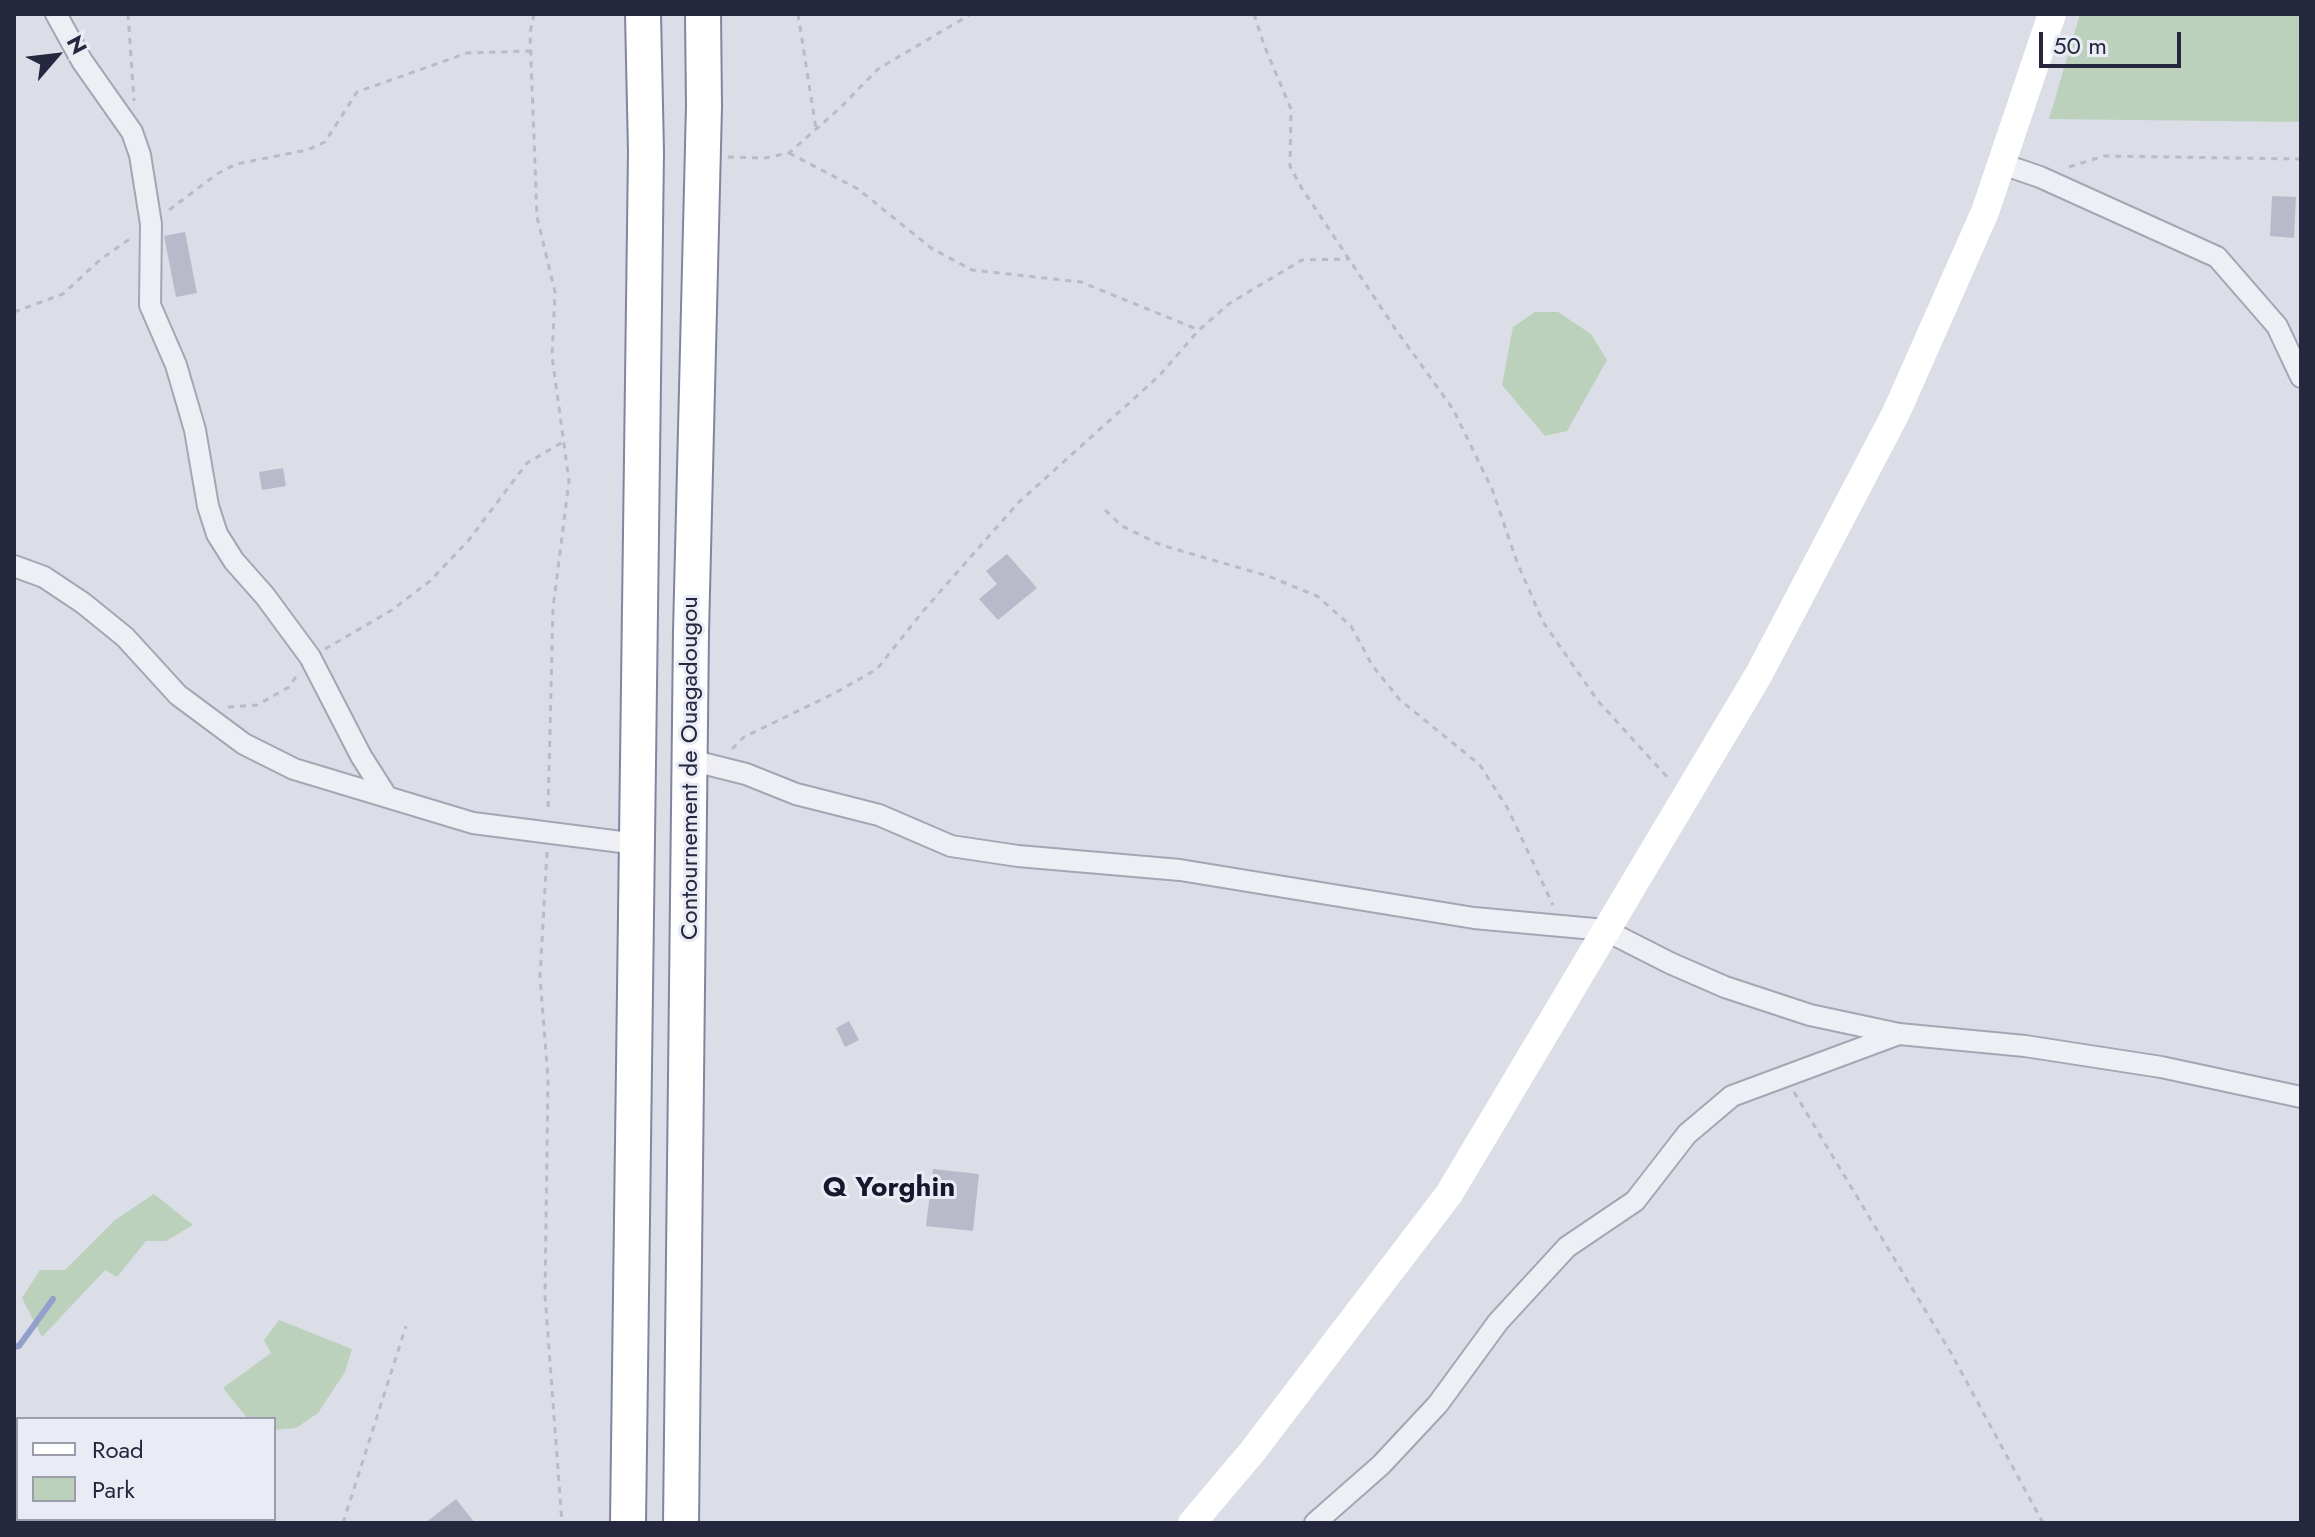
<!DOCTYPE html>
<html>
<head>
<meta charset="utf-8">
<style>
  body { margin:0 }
  #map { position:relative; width:2315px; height:1537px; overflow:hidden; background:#dbdde7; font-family:Jost,sans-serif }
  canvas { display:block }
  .frame { position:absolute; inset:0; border:16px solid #24273e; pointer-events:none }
  .legend { position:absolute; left:16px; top:1417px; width:260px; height:104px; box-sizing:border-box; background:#eaecf5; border:2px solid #9b9dac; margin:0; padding:10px 14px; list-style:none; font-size:24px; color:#24273e }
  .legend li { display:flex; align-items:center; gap:16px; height:40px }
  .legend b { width:40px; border:2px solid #9b9dac }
  .north { position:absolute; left:16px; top:16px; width:80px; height:80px; -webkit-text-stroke:6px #eaecf5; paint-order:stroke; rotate:62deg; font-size:22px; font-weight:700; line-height:32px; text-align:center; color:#24273e }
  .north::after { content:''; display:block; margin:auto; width:28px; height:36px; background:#24273e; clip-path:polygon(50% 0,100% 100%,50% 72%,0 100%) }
  .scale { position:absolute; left:2039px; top:32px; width:142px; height:36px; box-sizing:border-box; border:4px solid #24273e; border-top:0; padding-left:10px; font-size:24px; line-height:28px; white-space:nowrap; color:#24273e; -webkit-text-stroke:6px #eaecf5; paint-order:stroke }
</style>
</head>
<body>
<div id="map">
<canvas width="2315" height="1537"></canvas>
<div class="frame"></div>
<ul class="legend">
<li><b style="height:10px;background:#fff"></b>Road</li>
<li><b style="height:22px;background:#bcd1bb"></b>Park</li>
</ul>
<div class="north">N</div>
<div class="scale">50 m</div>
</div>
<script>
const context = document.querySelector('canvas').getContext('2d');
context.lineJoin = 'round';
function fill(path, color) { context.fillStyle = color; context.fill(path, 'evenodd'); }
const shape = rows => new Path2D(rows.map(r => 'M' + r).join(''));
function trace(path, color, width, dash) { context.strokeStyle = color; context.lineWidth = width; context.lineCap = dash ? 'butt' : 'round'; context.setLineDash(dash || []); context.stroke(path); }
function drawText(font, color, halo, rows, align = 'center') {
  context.font = font + ' Jost,sans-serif'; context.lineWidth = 6; context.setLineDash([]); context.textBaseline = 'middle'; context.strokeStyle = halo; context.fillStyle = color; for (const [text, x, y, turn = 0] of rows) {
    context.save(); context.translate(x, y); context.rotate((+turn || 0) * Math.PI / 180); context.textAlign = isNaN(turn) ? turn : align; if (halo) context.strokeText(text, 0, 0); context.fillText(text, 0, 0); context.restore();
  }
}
const green = shape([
  [2080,14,2301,14,2301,122,2049,119],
  [1535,312,1558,312,1591,334,1607,360,1567,431,1545,436,1502,385,1513,327],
  [154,1194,193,1225,166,1241,146,1241,117,1277,105,1270,42,1337,22,1298,40,1270,65,1270,115,1220],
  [279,1320,352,1349,345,1372,318,1413,296,1428,274,1430,274,1419,248,1419,223,1388,271,1353,264,1340],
  [124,1519,246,1519,237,1523,121,1523]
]);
const stream = shape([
  [14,1347,19,1346,53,1299]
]);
const building = shape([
  [2272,196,2296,197,2294,238,2270,236],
  [185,232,197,293,176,297,164,236],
  [283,468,286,486,262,490,259,472],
  [1007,554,1037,588,998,620,979,599,997,584,986,571],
  [849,1021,859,1040,845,1047,836,1028],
  [933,1169,979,1174,973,1231,926,1226],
  [456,1499,475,1523,425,1523]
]);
const path = shape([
  [128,14,134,101],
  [534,14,530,33,537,217,555,292,552,356,569,481,553,608,548,812],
  [798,14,816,129],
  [1254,14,1264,45,1291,109,1290,166,1301,187,1394,327,1453,409,1492,489,1517,562,1543,622,1598,701,1668,778],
  [789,153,858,189,931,248,972,270,1081,282,1199,330],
  [728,157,765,158,789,153,839,109,878,69,971,14],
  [2069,167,2104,156,2301,159],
  [169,210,217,174,236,164,307,150,325,142,357,92,467,53,530,51],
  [14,312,63,294,101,259,131,238],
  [1105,510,1122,526,1161,545,1268,576,1317,596,1351,626,1372,665,1400,700,1480,765,1508,809,1553,905],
  [325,649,392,610,430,581,468,541,527,463,563,442],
  [228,707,257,705,289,687,297,675],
  [732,749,744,737,835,693,877,669,924,610,1019,502,1159,376,1199,330,1230,303,1302,260,1350,259],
  [547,852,540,977,548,1079,545,1295,562,1523],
  [1794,1092,1951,1353,2043,1523],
  [343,1523,406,1326]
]);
const minor = shape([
  [56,14,82,61,132,132,140,155,151,224,150,305,176,365,195,430,208,506,217,534,234,561,265,596,310,657,361,756,387,797],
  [2002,164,2040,177,2217,257,2277,326,2301,377],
  [14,566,44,577,83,603,125,637,178,695,244,744,294,769,473,823,637,844],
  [690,760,746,774,796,794,879,815,951,846,1018,856,1180,870,1474,918,1605,930,1670,963,1725,987,1810,1015,1899,1034,2025,1046,2161,1067,2301,1097],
  [1315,1523,1381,1465,1438,1404,1498,1322,1567,1247,1635,1201,1687,1134,1732,1096,1899,1034]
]);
const secondary = shape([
  [1192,1523,1252,1452,1449,1194,1759,674,1896,413,1985,212,2052,14]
]);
const trunk = shape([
  [628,1523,646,152,643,14],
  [681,1523,691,632,704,106,703,14]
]);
const streetNames = [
  ["Contournement de Ouagadougou",691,768,-90]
];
const quarterNames = [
  ["Q Yorghin",889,1189]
];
fill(green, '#bcd1bb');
trace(stream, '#92a0cb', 6);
fill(building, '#b8baca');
trace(minor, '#a4a6b4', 24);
trace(trunk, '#81869f', 38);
trace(path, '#b9bbc5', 3, [6, 6]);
trace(minor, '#eeeff5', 20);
trace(secondary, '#fff', 28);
trace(trunk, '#fff', 34);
drawText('24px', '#24273e', '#eaecf5', streetNames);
drawText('bold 28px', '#16192e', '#eaecf5', quarterNames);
</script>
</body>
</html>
